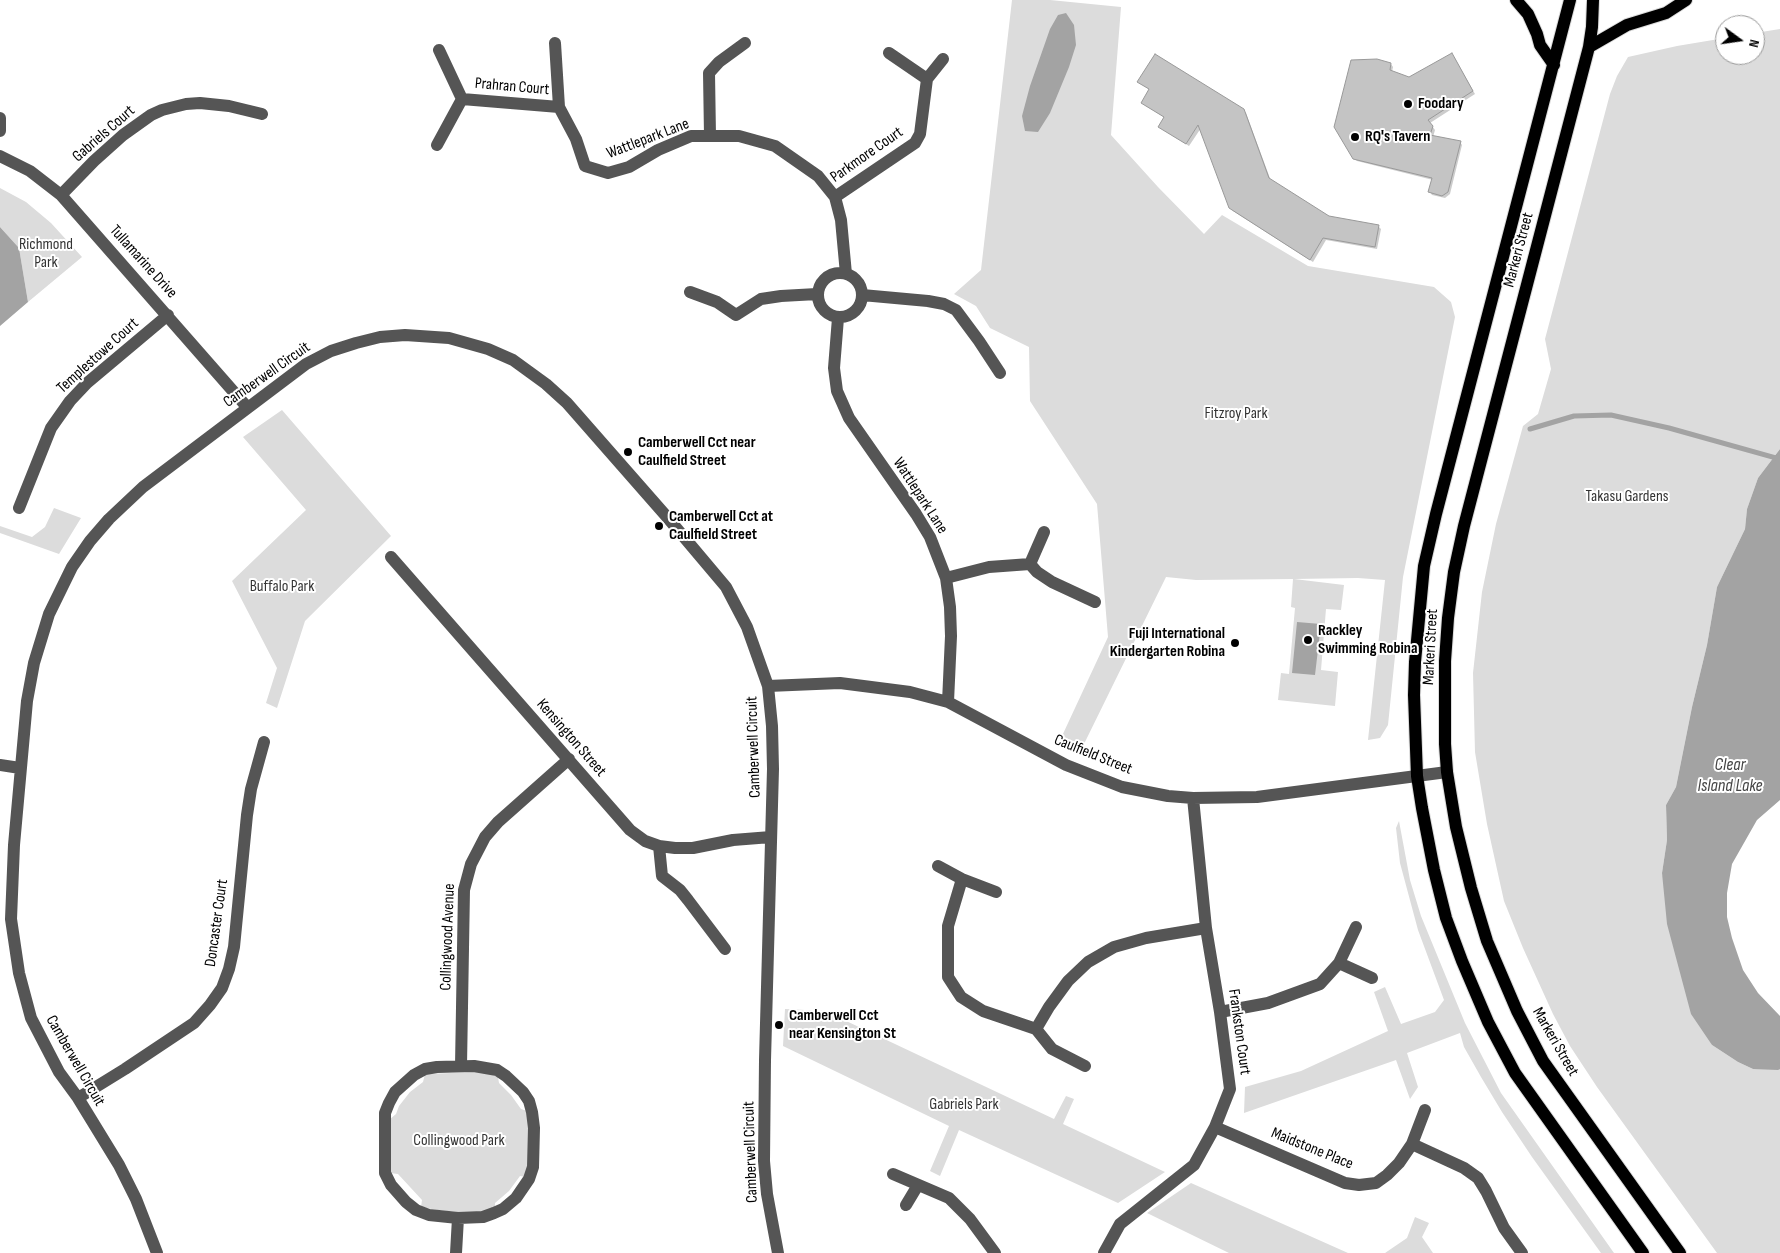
<!DOCTYPE html>
<html>
<head>
<meta charset="utf-8">
<style>
  body { margin:0 }
  #map { position:relative; width:1780px; height:1253px; overflow:hidden; background:#fff; font-family:"Sofia Sans Condensed",sans-serif }
  canvas { display:block }
  .north { position:absolute; left:1715px; top:15px; width:50px; height:50px; box-sizing:border-box; background:#fff; border:1px solid #999; border-radius:50%; rotate:104deg; font-size:14px; font-weight:700; line-height:20px; text-align:center; color:#000 }
  .north::after { content:''; display:block; margin:auto; width:18px; height:22px; background:#000; clip-path:polygon(50% 0,100% 100%,50% 72%,0 100%) }
</style>
</head>
<body>
<div id="map">
<canvas width="1780" height="1253"></canvas>
<div class="north">N</div>
</div>
<script>
const context = document.querySelector('canvas').getContext('2d');
context.lineJoin = 'round';
function fill(path, color) { context.fillStyle = color; context.fill(path, 'evenodd'); }
const shape = rows => new Path2D(rows.map(r => 'M' + r).join(''));
function trace(path, color, width, dash) { context.strokeStyle = color; context.lineWidth = width; context.lineCap = dash ? 'butt' : 'round'; context.setLineDash(dash || []); context.stroke(path); }
function drawText(font, color, halo, rows, align = 'center') {
  context.font = font + ' "Sofia Sans Condensed",sans-serif'; context.lineWidth = 4; context.setLineDash([]); context.textBaseline = 'middle'; context.strokeStyle = halo; context.fillStyle = color; for (const [text, x, y, turn = 0] of rows) {
    context.save(); context.translate(x, y); context.rotate((+turn || 0) * Math.PI / 180); context.textAlign = isNaN(turn) ? turn : align; if (halo) context.strokeText(text, 0, 0); context.fillText(text, 0, 0); context.restore();
  }
}
const green = shape([
  [1012,0,1050,0,1121,7,1111,135,1158,187,1204,234,1222,215,1308,266,1434,287,1451,302,1455,317,1403,577,1388,725,1380,738,1368,740,1385,580,1358,578,1294,579,1344,585,1341,610,1326,609,1321,670,1338,672,1335,706,1278,700,1281,673,1289,674,1295,608,1291,607,1293,579,1196,580,1166,577,1083,746,1062,736,1108,637,1097,504,1030,401,1029,347,990,328,976,306,954,294,981,270],
  [1780,29,1780,449,1758,478,1747,509,1745,529,1717,587,1707,645,1692,707,1676,787,1666,805,1667,840,1662,873,1712,1045,1738,1062,1753,1069,1780,1069,1780,1253,1717,1253,1597,1087,1570,1046,1553,1014,1523,948,1504,901,1487,824,1475,752,1473,673,1482,592,1496,524,1523,426,1538,414,1551,369,1545,339,1610,94,1617,76,1628,57,1677,46,1725,38,1725,55,1755,55,1755,33],
  [0,188,26,202,51,223,82,257,28,302,19,248,0,227],
  [282,410,391,536,305,621,277,708,266,703,277,668,232,581,306,510,243,437],
  [54,508,81,518,59,554,0,533,0,526,32,537,45,527],
  [1399,821,1410,880,1421,916,1465,1023,1501,1093,1614,1253,1601,1253,1532,1157,1502,1112,1481,1077,1464,1047,1460,1033,1407,1053,1418,1087,1410,1099,1396,1060,1244,1113,1245,1087,1301,1071,1388,1031,1374,992,1385,987,1401,1024,1435,1012,1444,1000,1418,930,1400,863,1396,828],
  [785,1009,825,1011,1054,1119,1066,1096,1074,1099,1063,1124,1165,1172,1118,1203,959,1130,940,1176,930,1171,949,1126,783,1046],
  [476,1072,488,1073,498,1077,499,1083,511,1095,521,1109,527,1111,529,1124,528,1166,526,1177,520,1176,509,1191,495,1203,495,1209,482,1212,458,1212,437,1210,421,1207,422,1200,398,1174,390,1173,389,1120,396,1114,399,1106,410,1092,423,1082,425,1074],
  [1191,1183,1348,1253,1229,1253,1147,1213],
  [1415,1217,1429,1223,1422,1237,1433,1253,1385,1253,1407,1238]
]);
const water = shape([
  [1066,13,1074,25,1076,45,1069,67,1050,113,1038,132,1025,131,1022,116,1030,86,1050,29,1058,15],
  [0,227,19,248,28,302,0,326],
  [1780,449,1780,800,1757,820,1732,864,1727,893,1727,917,1732,938,1743,970,1758,993,1780,1016,1780,1069,1778,1070,1753,1069,1738,1062,1712,1045,1691,1014,1667,924,1662,873,1667,840,1666,805,1676,787,1692,707,1707,645,1717,587,1745,529,1747,509,1758,478],
  [1297,622,1321,624,1315,675,1292,673]
]);
const shadow = shape([
  [1454,57,1475,94,1430,123,1435,130,1433,137,1460,142,1462,145,1450,194,1445,198,1432,195,1430,192,1433,180,1357,161,1354,158,1391,64,1393,67,1392,72,1409,78],
  [1141,84,1243,110,1246,113,1271,181,1328,217,1378,226,1381,229,1377,249,1326,240,1313,262,1233,211,1201,128,1189,146,1162,129,1165,118,1145,105,1150,90]
]);
const stream = shape([
  [1530,429,1574,416,1611,415,1669,428,1780,459]
]);
const building = shape([
  [1452,53,1473,91,1428,120,1433,126,1430,135,1461,141,1448,192,1442,196,1428,192,1432,178,1353,159,1334,127,1351,60,1377,59,1391,63,1390,70,1409,77,1452,53],
  [1155,54,1244,109,1269,178,1329,216,1379,225,1375,247,1323,238,1310,260,1229,208,1198,125,1186,144,1158,127,1164,117,1141,103,1149,89,1137,82,1155,54]
]);
const minor = shape([
  [555,43,559,107,576,139,585,166,608,173,629,167,658,150,691,136,739,136,775,146,818,176,835,197,841,220,846,274],
  [927,79,943,59],
  [462,99,559,107],
  [0,118,0,131],
  [710,136,709,73,719,62,745,43],
  [437,145,462,99,439,50],
  [0,156,30,171,61,195,247,407],
  [61,195,94,161,123,135,151,115,162,110,186,104,200,103,229,106,262,114],
  [835,197,915,143,920,134,927,79,889,53],
  '818 295a22 22 0 1 1 44 0a22 22 0 1 1-44 0Z',
  [690,292,717,302,736,315,761,299,781,296,817,294],
  [862,295,928,301,944,304,956,310,979,341,1000,373],
  [838,318,834,368,837,391,849,418,916,514,930,537,946,578,950,607,951,636,948,702],
  [19,508,51,428,70,401,87,383,168,315],
  [391,557,630,830,645,841,659,846,675,848,693,848,733,840,771,837],
  [1030,564,1044,532],
  [946,578,989,567,1030,564,1037,572,1052,582,1095,602],
  [768,686,840,683,910,692,948,702,1066,765,1122,787,1168,796,1193,798,1257,797,1447,772],
  [0,765,20,768],
  [659,846,662,876,680,890,688,900,725,949],
  [938,866,962,879,996,892],
  [962,879,948,926,948,977,961,997,983,1011,1036,1029,1052,1049,1085,1066],
  [1339,963,1372,978],
  [1220,1012,1268,1003,1320,984,1339,963,1356,927],
  [1036,1029,1049,1007,1068,981,1088,962,1114,947,1146,938,1206,928],
  [461,1066,464,890,471,864,485,837,498,822,569,759],
  [474,1066,497,1070,506,1076,523,1092,529,1101,532,1112,534,1128,533,1167,529,1179,516,1198,503,1209,494,1213,483,1217,458,1218,429,1215,416,1210,406,1202,391,1185,385,1173,385,1113,389,1103,395,1092,414,1075,425,1069,437,1067,474,1066],
  [78,1098,125,1069,194,1023,210,1005,222,988,229,969,234,947,247,815,251,789,264,742],
  [1215,1127,1345,1183,1359,1185,1376,1183,1387,1175,1399,1163,1412,1144,1425,1110],
  [1412,1144,1464,1168,1478,1178,1486,1191,1504,1228,1522,1253],
  [893,1174,949,1198,970,1219,995,1253],
  [906,1205,918,1185],
  [157,1253,136,1199,119,1165,78,1098,59,1072,31,1018,19,973,11,919,14,845,27,701,34,663,49,614,72,567,90,541,109,519,143,487,306,364,331,351,356,343,380,337,405,335,449,338,488,349,513,360,546,384,567,403,667,517,726,587,747,627,768,686,772,726,773,769,765,1060,764,1161,767,1194,778,1253],
  [456,1253,458,1218],
  [1104,1253,1120,1224,1194,1165,1215,1127,1230,1089,1220,1012,1206,928,1193,798]
]);
const major = shape([
  [1516,0,1528,14,1537,34,1540,45,1554,65],
  [1570,0,1436,514,1424,566,1415,662,1414,695,1417,776,1422,808,1434,870,1446,918,1462,961,1488,1022,1515,1073,1643,1253],
  [1593,0,1592,27,1589,47,1464,526,1454,572,1448,618,1445,661,1445,744,1447,772,1456,827,1471,888,1487,941,1517,1011,1543,1061,1680,1253],
  [1589,47,1627,25,1666,13,1686,0]
]);
const markers = [
  [1408,104,5,"#000"],
  [1355,137,5,"#000"],
  [628,452,5,"#000"],
  [659,526,5,"#000"],
  [1308,640,5,"#000"],
  [1235,643,5,"#000"],
  [779,1025,5,"#000"]
];
const streetNames = [
  ["Prahran Court",512,87,5],
  ["Gabriels Court",104,134,-41],
  ["Wattlepark Lane",648,139,-21],
  ["Parkmore Court",867,155,-35],
  ["Markeri Street",1519,250,-75],
  ["Tullamarine Drive",143,262,48],
  ["Templestowe Court",98,356,-42],
  ["Camberwell Circuit",267,375,-35],
  ["Wattlepark Lane",920,496,57],
  ["Markeri Street",1431,647,-87],
  ["Kensington Street",571,738,49],
  ["Camberwell Circuit",754,747,-92],
  ["Caulfield Street",1093,755,22],
  ["Doncaster Court",217,923,-82],
  ["Collingwood Avenue",448,937,-88],
  ["Frankston Court",1239,1032,82],
  ["Markeri Street",1555,1042,60],
  ["Camberwell Circuit",75,1061,60],
  ["Maidstone Place",1312,1149,22],
  ["Camberwell Circuit",751,1152,-92]
];
const poiNames = [
  ["Foodary",1418,104],
  ["RQ's Tavern",1365,137],
  ["Camberwell Cct near",638,443],
  ["Caulfield Street",638,461],
  ["Camberwell Cct at",669,517],
  ["Caulfield Street",669,535],
  ["Rackley",1318,631],
  ["Swimming Robina",1318,649],
  ["Fuji International",1225,634,"right"],
  ["Kindergarten Robina",1225,652,"right"],
  ["Camberwell Cct",789,1016],
  ["near Kensington St",789,1034]
];
const parkNames = [
  ["Richmond",46,245],
  ["Park",46,263],
  ["Fitzroy Park",1236,414],
  ["Takasu Gardens",1627,497],
  ["Buffalo Park",282,587],
  ["Gabriels Park",964,1105],
  ["Collingwood Park",459,1141]
];
const waterNames = [
  ["Clear",1730,765],
  ["Island Lake",1730,786]
];
fill(green, '#dcdcdc');
fill(water, '#a3a3a3');
fill(shadow, '#0003');
trace(stream, '#a3a3a3', 5);
fill(building, '#c4c4c4');
trace(building, '#999', 1);
trace(major, '#dbdbdb', 14);
trace(minor, '#555', 12);
trace(major, '#000', 12);
for (const [x, y, r, color] of markers) { const dot = new Path2D(); dot.arc(x, y, r, 0, 2 * Math.PI); context.fillStyle = color; context.fill(dot); trace(dot, '#fff', 2); }
drawText('16px', '#000', '#fff', streetNames);
drawText('bold 16px', '#000', '#fff', poiNames, 'left');
drawText('16px', '#333', '#fff', parkNames);
drawText('italic 18px', '#444', '#fff', waterNames);
</script>
</body>
</html>
